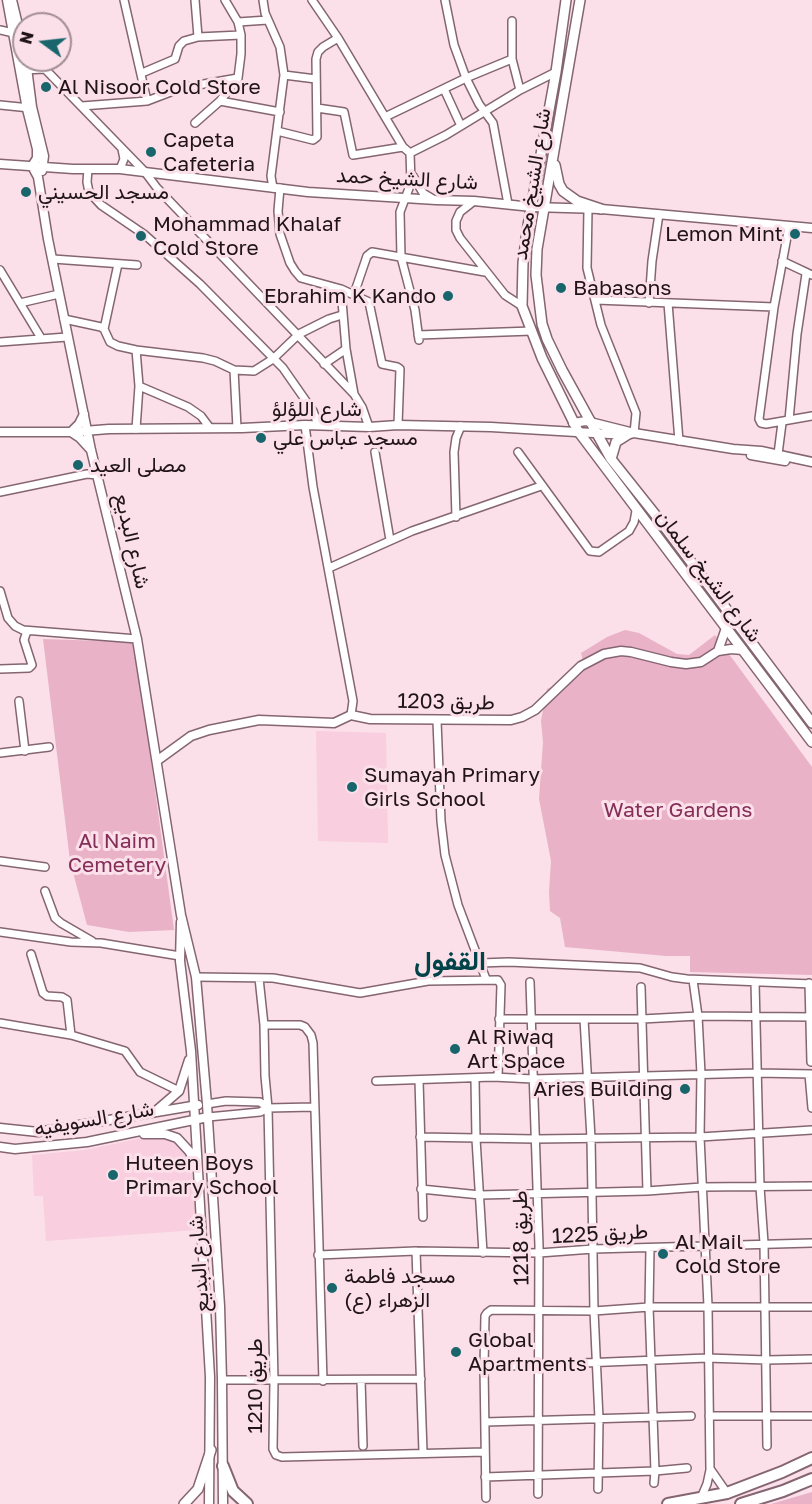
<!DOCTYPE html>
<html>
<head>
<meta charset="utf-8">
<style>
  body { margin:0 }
  #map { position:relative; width:812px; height:1504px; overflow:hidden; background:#fbdfe9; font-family:"Golos Text",sans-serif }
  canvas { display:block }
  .north { position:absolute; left:12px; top:12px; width:60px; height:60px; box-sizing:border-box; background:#fbdfe9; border:2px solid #a38e95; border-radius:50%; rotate:285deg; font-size:16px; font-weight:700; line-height:24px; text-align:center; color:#201418 }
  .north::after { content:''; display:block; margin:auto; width:21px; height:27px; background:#18666c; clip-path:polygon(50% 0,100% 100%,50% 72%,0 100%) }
</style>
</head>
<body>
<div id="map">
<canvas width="812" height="1504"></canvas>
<div class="north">N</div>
</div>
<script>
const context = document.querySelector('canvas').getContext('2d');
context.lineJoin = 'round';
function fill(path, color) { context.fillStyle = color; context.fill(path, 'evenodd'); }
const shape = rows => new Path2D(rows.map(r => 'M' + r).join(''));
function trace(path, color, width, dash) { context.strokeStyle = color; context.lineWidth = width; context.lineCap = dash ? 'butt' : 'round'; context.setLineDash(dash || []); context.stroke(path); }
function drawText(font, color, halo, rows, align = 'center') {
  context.font = font + ' "Golos Text",Vazirmatn,sans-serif'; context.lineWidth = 6; context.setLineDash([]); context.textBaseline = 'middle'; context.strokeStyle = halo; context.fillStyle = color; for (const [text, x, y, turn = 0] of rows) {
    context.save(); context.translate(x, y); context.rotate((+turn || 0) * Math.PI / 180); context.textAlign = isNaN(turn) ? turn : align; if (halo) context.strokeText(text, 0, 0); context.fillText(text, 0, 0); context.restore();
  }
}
const built = shape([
  [316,731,386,733,388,843,318,841],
  [156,1135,181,1142,191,1154,196,1230,46,1241,43,1196,34,1196,32,1155,85,1150]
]);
const green = shape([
  [625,630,639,633,677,654,689,655,715,635,812,767,812,975,690,972,690,956,666,956,565,947,560,918,550,911,549,892,551,861,539,799,543,742,541,721,547,689,562,682,584,665,581,653,607,637],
  [43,639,135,642,174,930,129,932,87,925,70,861],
  [812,1492,812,1504,771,1504]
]);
const minor = shape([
  [124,0,147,101],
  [195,0,198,37],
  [263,0,265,13,280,47,284,75,271,176,273,188],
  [312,0,338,38,403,147,410,153,411,183,400,212,401,257,415,310,419,340],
  [445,0,454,45,466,78,479,104,493,123,508,204],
  [512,21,512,59,520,90],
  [238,22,268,20],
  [0,30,18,34],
  [23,70,45,69,145,172,157,188,354,394,362,407,369,427],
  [142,73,175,59,179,46,184,41,198,37,241,35],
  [284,75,316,79],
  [444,89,461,126],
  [220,101,280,112],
  [0,105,30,108],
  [82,106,147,101,181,88,238,78],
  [317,108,344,112,353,155,403,147],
  [385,117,466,78,512,59],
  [195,123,220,101,238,78,241,54,241,35,238,22,225,0],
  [277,131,313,140,317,137,316,59,318,52,323,47,338,38],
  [410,153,446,135,520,90,556,72],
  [88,169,87,182,89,192,101,205,145,235,200,284,283,368,313,411,318,425],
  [120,169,124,159,122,149],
  [413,176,423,193,433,199],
  [280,188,278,211,280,234,290,263,295,271,301,278,341,289,369,302,382,364,397,367,400,369,398,425],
  [474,201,460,212,456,221,456,230,460,238,505,295,522,306],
  [588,209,587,268,601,325,636,413,634,433],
  [789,226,774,307,759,419,761,423,766,424,812,416],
  [53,259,137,265],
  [782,261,812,275],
  [0,270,41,338],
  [341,289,346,349,354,394],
  [354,294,367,256,372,252,485,272],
  [596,300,774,307],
  [20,303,59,294],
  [649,303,652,261,659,214],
  [668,303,679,441],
  [64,319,101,327,104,329,110,342,118,346,136,350,203,358,215,361,234,370,254,371,273,359,299,334,329,319,342,315],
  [104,329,118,264],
  [418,335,532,331],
  [0,342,67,337],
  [136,350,139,386,188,407,201,416,210,428],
  [324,364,346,349],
  [234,370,237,428],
  [789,420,797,334,806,274],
  [305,425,313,487,353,701,351,715],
  [136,429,139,386],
  [375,452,390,540],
  [518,452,590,551,599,552,629,531,634,522,636,511],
  [778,454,782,423],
  [0,492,87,474,98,475],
  [456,517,454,452,456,438,461,426],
  [329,568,412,531,541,486],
  [0,591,8,618,15,626,23,630,137,639],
  [0,669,29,668,32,665,24,640,27,631],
  [19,701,25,751],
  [437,721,441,821,445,855,458,905,486,979],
  [0,753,49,747],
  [0,861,45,867],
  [45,891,55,918,61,923,92,941],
  [0,932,71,942,101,943,180,956],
  [31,954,43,993,47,996,62,997,67,1000,71,1035],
  [480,963,509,962,640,968,672,977,687,979,812,984],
  [196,977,273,978,360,993,428,981,498,980,501,985,498,1077],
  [259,978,264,1025,265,1076,268,1108,274,1381,273,1449,276,1455,282,1457,485,1452],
  [693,980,698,1016,701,1074,700,1137,708,1306,710,1470,707,1484,701,1498],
  [530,982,539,1246,538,1494],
  [755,982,760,1187,764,1243,767,1446],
  [809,983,811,1062],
  [641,987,647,1191],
  [499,1019,642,1019,698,1016,812,1017],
  [584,1019,591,1138,594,1311,599,1419,598,1489],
  [0,1023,71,1035,125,1051,140,1072,179,1091],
  [264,1025,300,1025,305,1027,311,1035,313,1043,323,1381],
  [809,1074,812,1108],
  [475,1079,476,1139,483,1253],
  [419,1080,423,1217],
  [376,1081,493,1077,533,1079,757,1073,812,1074],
  [207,1104,226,1101,260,1102,268,1108],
  [208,1117,260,1112,268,1108,313,1107],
  [420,1137,535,1139,700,1137,812,1130],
  [421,1189,480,1195,647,1191,702,1187,812,1186],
  [650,1248,649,1307,655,1471,654,1483],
  [416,1251,423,1452],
  [318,1255,416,1251,539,1253,593,1249,812,1243],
  [484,1367,707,1358,767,1360,812,1359],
  [222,1380,421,1379],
  [361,1380,363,1446],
  [709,1416,812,1416],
  [485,1422,691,1416],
  [711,1470,727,1493],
  [485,1477,655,1471,687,1468],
  [486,1498,484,1367,485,1316,487,1313,491,1310,594,1311,649,1307,812,1307]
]);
const tertiary = shape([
  [7,0,27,109,37,149,37,158,32,166],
  [12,0,24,50],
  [26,60,32,107,44,156,42,171],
  [0,164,73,169,120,169,308,192,436,200,474,201,532,207,601,209,812,228],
  [32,166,38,177,48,239,91,450,137,639,181,915,196,977,207,1104,220,1306,222,1380,223,1504],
  [84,414,79,424,71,432,80,438,91,450],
  [573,423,586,421,634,433,733,449,761,451,812,462],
  [0,432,71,432,109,429,242,428,305,425,369,427,398,425,491,427,627,435,634,433],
  [751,455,785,461],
  [718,651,726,628],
  [158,760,191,736,209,730,259,720,334,723,351,715,370,719,511,720,522,717,535,710,581,666,604,654,621,651,631,652,671,662,686,664,701,662,718,651,731,649,743,650],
  [181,922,180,961,191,1051,210,1377,209,1504],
  [157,1110,179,1091,189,1060],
  [0,1128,38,1132,198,1105],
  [144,1134,165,1134,177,1138,189,1151,196,1163],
  [0,1147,15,1149,87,1142,208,1117]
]);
const secondary = shape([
  [566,0,556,72,527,231,523,263,522,306,542,358,578,431,812,742],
  [580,0,537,249,536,275,542,324,547,339,562,370,611,459,658,518,812,723],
  [555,165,559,184,563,191,577,201,601,209],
  [611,459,616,442,627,435],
  [184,1504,198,1489,211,1450]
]);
const primary = shape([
  [223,1466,233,1491,247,1504],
  [668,1504,727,1493,782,1472,812,1458],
  [741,1504,783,1491,812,1479]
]);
const markers = [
  [46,87,6,"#18666c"],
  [151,152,6,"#18666c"],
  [26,192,6,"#18666c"],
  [795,234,6,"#18666c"],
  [141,236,6,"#18666c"],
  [561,288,6,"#18666c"],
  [448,296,6,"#18666c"],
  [261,438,6,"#18666c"],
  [78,465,6,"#18666c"],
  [352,787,6,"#18666c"],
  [455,1049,6,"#18666c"],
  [685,1089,6,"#18666c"],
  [113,1175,6,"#18666c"],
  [663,1254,6,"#18666c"],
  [332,1288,6,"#18666c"],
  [456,1352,6,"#18666c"]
];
const poiNames = [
  ["Al Nisoor Cold Store",58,87],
  ["Capeta",163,140],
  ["Cafeteria",163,164],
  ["مسجد الحسيني",38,192],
  ["Mohammad Khalaf",153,224],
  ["Cold Store",153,248],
  ["Lemon Mint",783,234,"right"],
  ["Babasons",573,288],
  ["Ebrahim K Kando",436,296,"right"],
  ["مسجد عباس علي",273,438],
  ["مصلى العيد",90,465],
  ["Sumayah Primary",364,775],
  ["Girls School",364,799],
  ["Al Riwaq",467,1037],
  ["Art Space",467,1061],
  ["Aries Building",673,1089,"right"],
  ["Huteen Boys",125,1163],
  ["Primary School",125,1187],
  ["Al Mail",675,1242],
  ["Cold Store",675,1266],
  ["مسجد فاطمة",344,1276],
  ["الزهراء (ع)",344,1300],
  ["Global",468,1340],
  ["Apartments",468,1364]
];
const streetNames = [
  ["شارع الشيخ حمد",407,179,3],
  ["شارع الشيخ محمد",532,184,-81],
  ["شارع اللؤلؤ",317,409],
  ["شارع البديع",132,541,77],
  ["شارع الشيخ سلمان",709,576,53],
  ["طريق 1203",446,702,1],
  ["شارع السويفيه",94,1119,-10],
  ["طريق 1225",600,1234,-3],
  ["طريق 1218",521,1238,-91],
  ["شارع البديع",199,1264,-94],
  ["طريق 1210",255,1386,-90]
];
const parkNames = [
  ["Water Gardens",678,810],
  ["Al Naim",117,841],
  ["Cemetery",117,865]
];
const districtNames = [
  ["القفول",450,961]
];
fill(built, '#f9cede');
fill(green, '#e9b2c7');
trace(minor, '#846571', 10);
trace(tertiary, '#846571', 11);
trace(secondary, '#846571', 12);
trace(primary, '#846571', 14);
trace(minor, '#fff', 7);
trace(tertiary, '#fff', 8);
trace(secondary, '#fff', 9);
trace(primary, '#fff', 10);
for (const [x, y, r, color] of markers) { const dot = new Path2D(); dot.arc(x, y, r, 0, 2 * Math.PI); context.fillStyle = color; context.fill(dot); trace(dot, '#fbdfe9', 2); }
drawText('21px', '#201418', '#fbdfe9', poiNames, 'left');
drawText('21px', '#201418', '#fbdfe9', streetNames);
drawText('21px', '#842e58', '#fbdfe9', parkNames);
drawText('bold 27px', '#004349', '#fbdfe9', districtNames);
</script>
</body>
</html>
